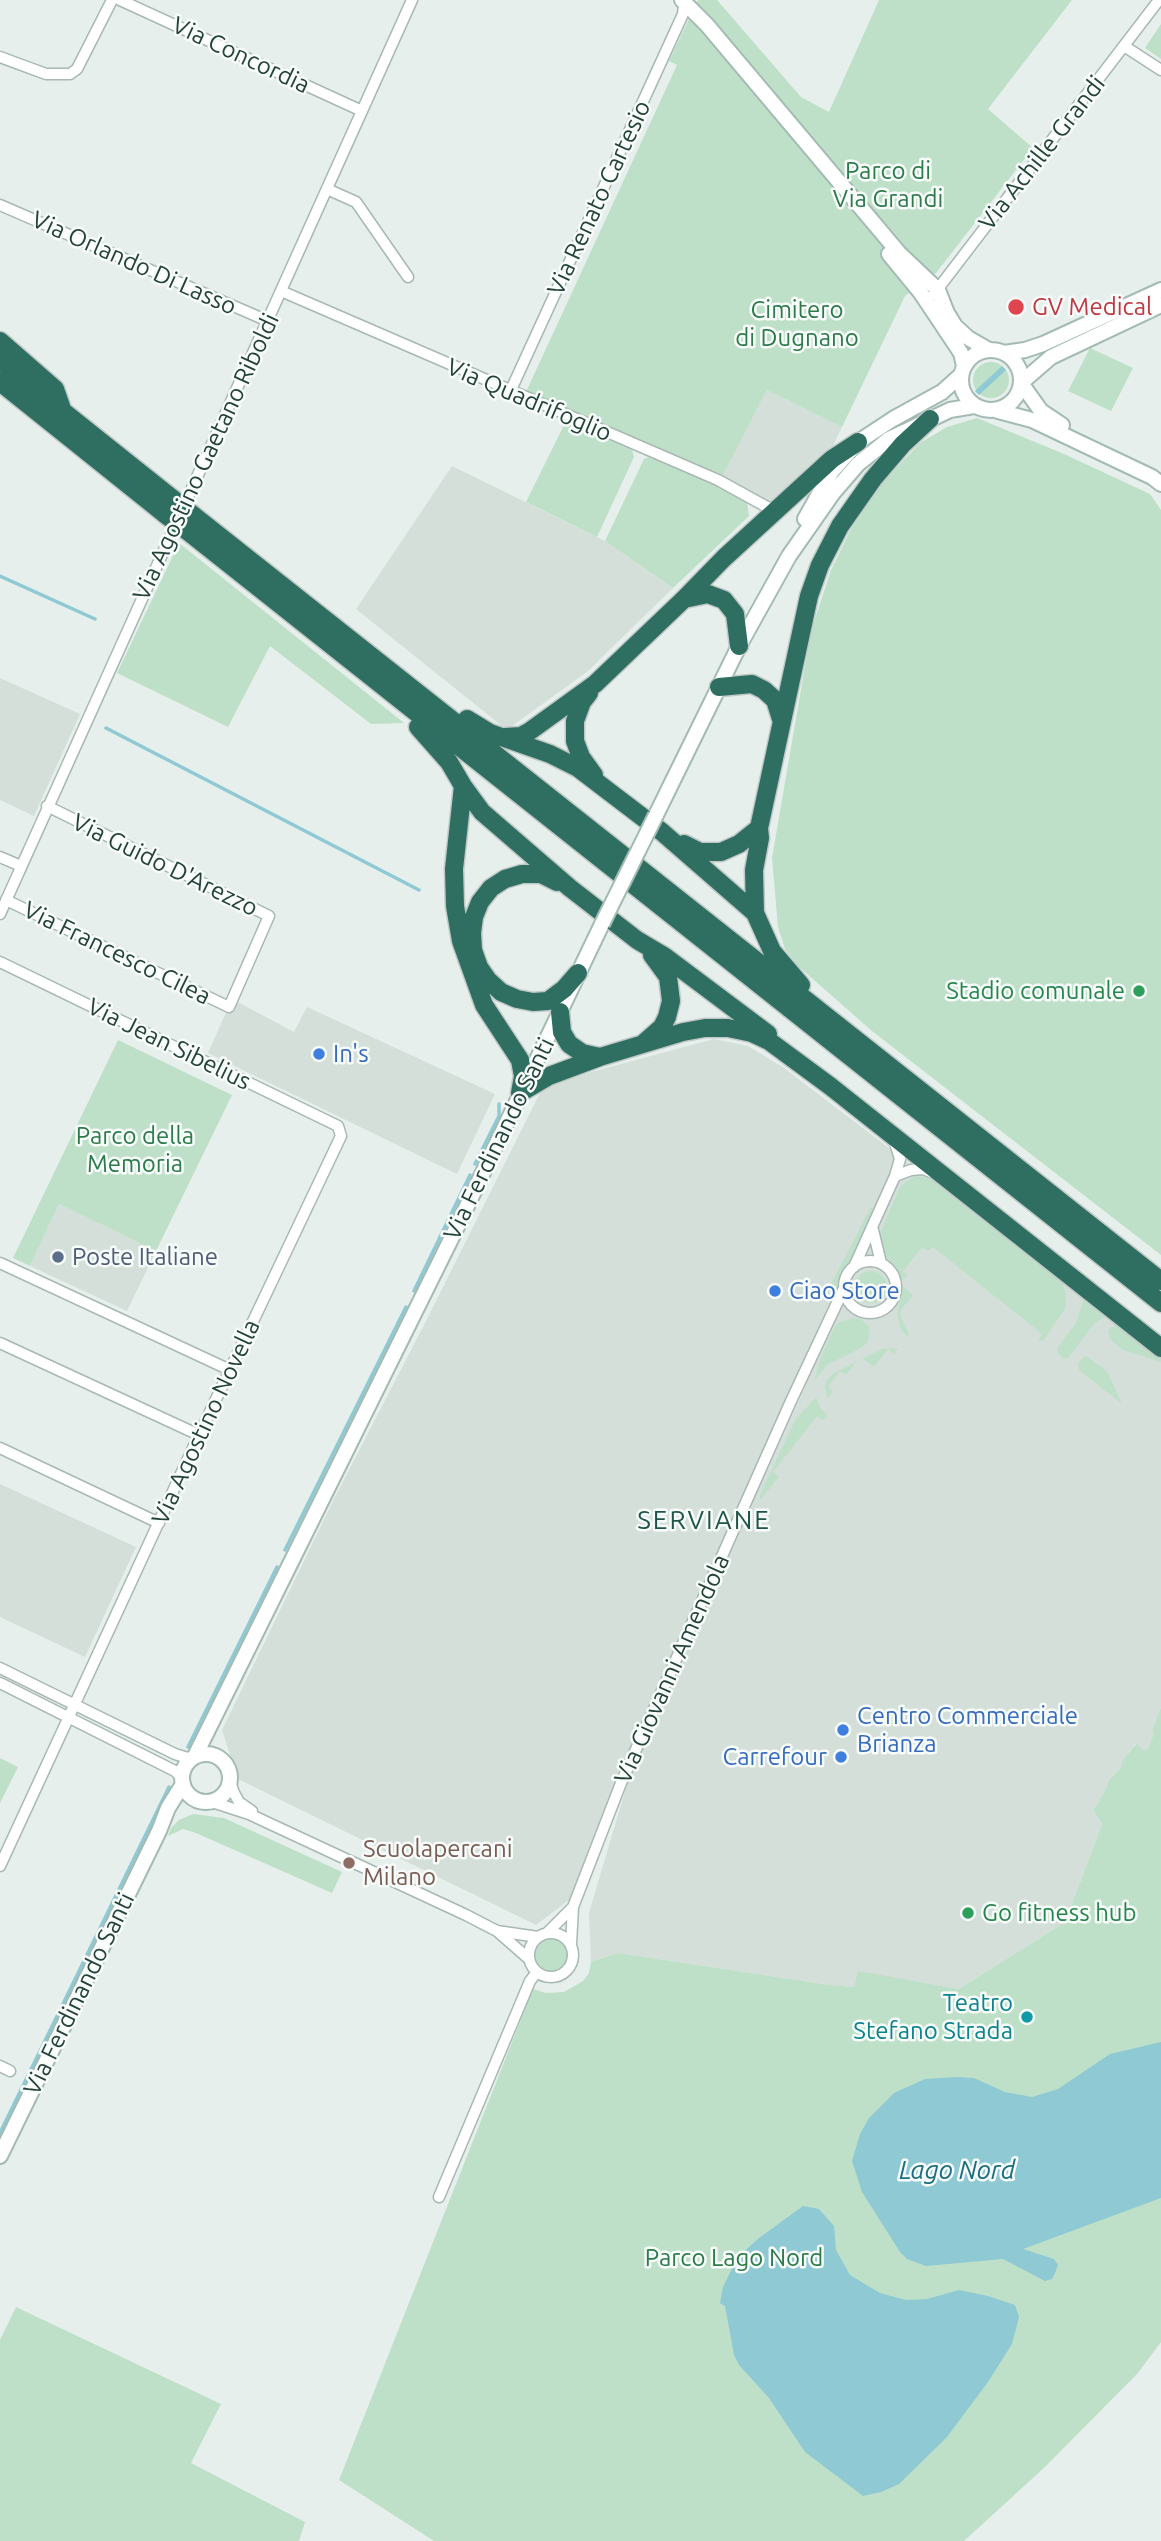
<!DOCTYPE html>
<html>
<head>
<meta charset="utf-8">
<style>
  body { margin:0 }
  canvas { display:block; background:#e6efeb }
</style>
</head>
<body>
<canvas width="1161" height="2541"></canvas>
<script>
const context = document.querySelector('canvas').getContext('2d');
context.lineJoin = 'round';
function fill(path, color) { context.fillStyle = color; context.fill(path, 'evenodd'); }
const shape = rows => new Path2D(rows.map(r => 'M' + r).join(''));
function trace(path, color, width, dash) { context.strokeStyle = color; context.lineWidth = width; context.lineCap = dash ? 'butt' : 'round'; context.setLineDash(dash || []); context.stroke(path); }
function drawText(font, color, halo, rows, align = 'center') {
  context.font = font + ' Ubuntu,sans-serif'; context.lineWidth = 5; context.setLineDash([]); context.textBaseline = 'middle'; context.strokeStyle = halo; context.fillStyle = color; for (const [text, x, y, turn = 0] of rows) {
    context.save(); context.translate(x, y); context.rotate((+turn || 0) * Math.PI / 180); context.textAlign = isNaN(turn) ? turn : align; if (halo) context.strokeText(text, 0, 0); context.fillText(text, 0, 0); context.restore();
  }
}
const built = shape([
  [767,390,842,427,828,456,773,505,721,478],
  [452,466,605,541,673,588,588,671,512,726,507,727,502,726,356,609],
  [0,678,80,714,34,816,0,800],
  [232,999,294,1032,307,1007,495,1094,457,1174,208,1053],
  [714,1039,748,1046,784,1068,1161,1355,1161,1707,1152,1730,1155,1734,1148,1749,1143,1751,1135,1744,1128,1753,1120,1769,1109,1780,1103,1795,1093,1810,1102,1824,1065,1922,959,1989,859,1972,854,1987,830,1985,618,1953,591,1962,589,1913,630,1774,806,1385,796,1379,615,1783,569,1900,536,1925,238,1779,222,1730,333,1501,426,1321,541,1091,565,1079],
  [59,1204,156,1251,127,1311,30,1266],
  [0,1484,136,1547,85,1657,0,1617]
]);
const green = shape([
  [698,0,717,0,801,97,829,112,879,0,1072,0,988,109,1033,148,936,273,905,296,842,427,767,390,723,475,525,394,677,65,669,61],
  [1161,24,1161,59,1145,48],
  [1090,348,1133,368,1111,411,1068,391],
  '973 380a18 18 0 1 1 36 0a18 18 0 1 1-36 0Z',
  [977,418,1064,454,1150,494,1161,510,1161,1255,872,1031,798,966,785,949,778,927,772,858,811,631,831,570,852,527,883,482,920,443,947,427],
  [566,421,632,450,634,457,597,537,526,502],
  [649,457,713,484,747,502,749,516,673,588,605,541,644,459],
  [179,543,404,723,371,724,270,646,228,727,117,673],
  [118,1040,232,1095,156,1251,59,1204,30,1266,13,1258],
  [914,1176,931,1178,967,1208,979,1213,1062,1281,1066,1295,1065,1309,1043,1341,1038,1340,1042,1334,933,1247,928,1251,922,1247,903,1271,907,1275,903,1280,896,1267,882,1252,878,1238,900,1187],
  [871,1207,873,1208,860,1249,848,1263,834,1293,828,1290],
  '855 1287a16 16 0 1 1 32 0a16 16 0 1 1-32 0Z',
  [903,1286,913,1295,900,1311,902,1320,909,1334,907,1337,900,1328,897,1312],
  [1084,1299,1106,1316,1094,1324,1068,1358,1064,1359,1058,1354,1057,1348,1076,1323],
  [854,1318,861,1319,870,1328,868,1341,861,1348,827,1365,814,1381,821,1357,835,1326,840,1322],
  [1117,1324,1161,1358,1161,1362,1123,1350,1110,1339,1108,1330],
  [898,1348,894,1354,888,1349,874,1367,863,1359,856,1362,846,1375,840,1371,828,1387,833,1391,828,1398,825,1388,826,1382,834,1373,882,1349],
  [1086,1356,1107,1371,1122,1404,1079,1370,1078,1363],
  [816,1397,820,1408,827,1414,823,1420,817,1416,773,1472,779,1477,760,1500,760,1495,795,1420],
  [1161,1707,1161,2342,1137,2374,1046,2466,964,2541,434,2541,339,2480,533,1989,546,1993,564,1992,583,1981,589,1973,591,1962,618,1953,830,1985,854,1987,858,1971,959,1989,1065,1922,1102,1824,1093,1810,1103,1795,1109,1780,1120,1769,1123,1760,1134,1746,1137,1744,1143,1750,1148,1749,1154,1734,1152,1730],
  [0,1758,18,1767,0,1803],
  [193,1814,224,1818,342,1872,332,1893,196,1833,183,1829,168,1836,171,1828,179,1820],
  '535 1955a16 16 0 1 1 32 0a16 16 0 1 1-32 0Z',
  [16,2307,221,2404,191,2463,305,2522,299,2541,0,2541,0,2340]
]);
const water = shape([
  [1002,366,1006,370,979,395,975,391],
  [1161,2042,1161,2198,1023,2249,1054,2259,1058,2265,1055,2273,1052,2279,1045,2281,1003,2259,926,2266,907,2259,900,2252,862,2192,852,2161,860,2134,869,2118,894,2093,925,2079,957,2077,974,2078,1005,2092,1032,2097,1058,2089,1110,2054],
  [803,2206,819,2209,834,2226,836,2250,850,2275,880,2293,906,2300,927,2299,959,2290,988,2296,1015,2305,1019,2317,1012,2344,988,2382,947,2437,899,2484,881,2492,863,2496,805,2452,769,2398,739,2365,734,2355,725,2306,720,2303,723,2287,737,2258,759,2238]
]);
const stream = shape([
  [0,576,95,619],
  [106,728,419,890],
  [475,1164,499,1116,499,1104],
  [414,1291,470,1175],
  [285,1550,406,1307],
  [188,1747,277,1567],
  [0,2133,169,1787]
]);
const street = shape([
  [120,0,362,111],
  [1124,46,1161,70],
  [0,57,46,74,70,74,77,69,112,0],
  [327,189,356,202,408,277],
  [0,205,268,321],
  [281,291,718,480,776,512],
  [934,294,1159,0],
  [510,392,683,14,685,0],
  [0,857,21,866],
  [6,900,229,1007,269,916,47,806],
  [0,914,412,0],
  [0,962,338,1126,341,1136,199,1435,0,1866],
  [895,1176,911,1170,923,1169,931,1172],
  [873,1230,881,1263],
  '844 1287a26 26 0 1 1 52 0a26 26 0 1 1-52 0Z',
  [0,1263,230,1370],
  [854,1267,895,1176,900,1159,894,1140],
  [0,1343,199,1435],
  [0,1448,159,1523],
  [0,1668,175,1754,191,1759],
  [0,1683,175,1771,182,1778],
  [229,1779,234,1793,239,1802,252,1811],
  [209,1801,249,1814,466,1915,497,1931,529,1959],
  [497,1931,538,1937],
  '529 1955a22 22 0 1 1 44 0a22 22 0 1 1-44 0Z',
  [547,1933,572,1908],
  [571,1944,573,1907,621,1783,791,1401,845,1286],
  [0,2066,10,2071],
  [439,2197,530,1981,537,1972]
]);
const secondary = shape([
  [682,0,707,25,899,253,938,290,947,313,955,326,968,338,989,350],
  [889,254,921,293,961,353,964,366],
  '961 380a30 30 0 1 1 60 0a30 30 0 1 1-60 0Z',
  [1004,353,1025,350,1043,344,1161,290],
  [1021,383,1041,411,1062,425],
  [1021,383,1051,357,1161,305],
  [998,411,1032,420,1152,477,1161,484],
  [805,519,832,471,858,442,893,419,942,392,961,375],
  [656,815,739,646,789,556,833,493,858,464,889,439,950,410,974,406],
  '182 1778a24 24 0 1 1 48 0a24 24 0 1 1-48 0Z',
  [195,1756,455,1231,602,924],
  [0,2156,159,1831,168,1808,183,1784]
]);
const highway = shape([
  [0,341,55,389,63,412],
  [0,361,173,499],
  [0,382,166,515],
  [193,515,1161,1281],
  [186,530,1161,1303],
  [684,599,708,594,724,600,735,614,739,646],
  [719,687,752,684,764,690,775,700,781,719],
  [589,693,582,702,575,721,575,741,581,757,594,775],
  [467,719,490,733,550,754,578,768,662,832,755,913,772,951,801,985],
  [418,727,449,762,463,786,482,812,570,888,637,940,664,956,768,1034],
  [505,737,521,736,530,731,595,684,684,599,724,558,832,459,858,442],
  [463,786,454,869,455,906,461,941,484,1005,520,1060,523,1076,520,1093],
  [684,844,700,852,721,852,739,844,759,828],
  [557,882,541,874,522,874,505,879,491,888,480,902,474,917,472,933,473,950,479,967,488,980,501,992,517,999,533,1002,548,1001,564,989,578,973],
  [755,913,754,870,760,838,759,828,809,596,820,565,840,526,873,479,903,444,930,419],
  [560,1012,562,1032,569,1044,582,1053,600,1057],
  [645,1042,662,1027,667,1017,671,1001,668,977,652,955],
  [520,1093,549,1076,600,1057,683,1032,705,1028,728,1028,752,1033,769,1041,830,1086,1161,1348]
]);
const secondaryBridge = shape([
  [602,924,656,815]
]);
const highwayBridge = shape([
  [173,499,193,515],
  [166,515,186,530]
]);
const markers = [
  [1016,307,9,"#e0444e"],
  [1139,991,7,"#2e9e5b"],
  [319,1054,7,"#3f7fe0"],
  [58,1257,7,"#5c6f8a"],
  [775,1291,7,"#3f7fe0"],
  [843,1730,7,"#3f7fe0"],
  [841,1757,7,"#3f7fe0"],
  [349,1863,7,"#8d6e63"],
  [968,1913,7,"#2e9e5b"],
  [1027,2017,7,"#0f9aa8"]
];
const streetNames = [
  ["Via Concordia",241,55,25],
  ["Via Achille Grandi",1042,153,-52],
  ["Via Renato Cartesio",599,198,-65],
  ["Via Orlando Di Lasso",134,263,24],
  ["Via Quadrifoglio",529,400,23],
  ["Via Agostino Gaetano Riboldi",206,457,-65],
  ["Via Guido D'Arezzo",165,865,26],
  ["Via Francesco Cilea",117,953,26],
  ["Via Jean Sibelius",169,1044,26],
  ["Via Ferdinando Santi",499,1139,-64],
  ["Via Agostino Novella",206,1422,-65],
  ["Via Giovanni Amendola",672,1669,-66],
  ["Via Ferdinando Santi",79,1994,-64]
];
const parkNames = [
  ["Parco di",888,171],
  ["Via Grandi",888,199],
  ["Cimitero",797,310],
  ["di Dugnano",797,338],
  ["Parco della",135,1136],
  ["Memoria",135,1164],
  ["Parco Lago Nord",734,2258]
];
const healthNames = [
  ["GV Medical",1032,307]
];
const leisureNames = [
  ["Stadio comunale",1125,991],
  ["Go fitness hub",982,1913,"left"]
];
const shopNames = [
  ["In's",333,1054],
  ["Ciao Store",789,1291],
  ["Centro Commerciale",857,1716],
  ["Brianza",857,1744],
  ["Carrefour",827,1757,"right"]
];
const serviceNames = [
  ["Poste Italiane",72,1257]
];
const educationNames = [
  ["Scuolapercani",363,1849],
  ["Milano",363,1877]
];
const cultureNames = [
  ["Teatro",1013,2003],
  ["Stefano Strada",1013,2031]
];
const neighbourhoodNames = [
  ["SERVIANE",704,1520]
];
const waterNames = [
  ["Lago Nord",957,2170]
];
fill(built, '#d4dfda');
fill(green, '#bfe0c8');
fill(water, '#8ec9d4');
trace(stream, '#8ec9d4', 3.5);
trace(street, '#a8b8b2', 13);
trace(secondary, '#a4bbb3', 18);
trace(highway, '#c2cac8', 21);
trace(street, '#fff', 10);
trace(secondary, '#fff', 14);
trace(highway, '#2f6f62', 18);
trace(secondaryBridge, '#a4bbb3', 18, []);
trace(highwayBridge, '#c2cac8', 21, []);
trace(secondaryBridge, '#fff', 14);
trace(highwayBridge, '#2f6f62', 18);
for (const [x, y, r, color] of markers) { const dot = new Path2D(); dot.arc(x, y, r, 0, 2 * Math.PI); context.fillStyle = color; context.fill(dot); trace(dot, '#f7fbf9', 2.5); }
drawText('24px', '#24423a', '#f7fbf9', streetNames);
drawText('24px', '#2d7a4b', '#f7fbf9', parkNames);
drawText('24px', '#be3a42', '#f7fbf9', healthNames, 'left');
drawText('24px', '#27864d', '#f7fbf9', leisureNames, 'right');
drawText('24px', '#366cbe', '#f7fbf9', shopNames, 'left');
drawText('24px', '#4e5e75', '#f7fbf9', serviceNames, 'left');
drawText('24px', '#785e54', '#f7fbf9', educationNames, 'left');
drawText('24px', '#0d838f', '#f7fbf9', cultureNames, 'right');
context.letterSpacing = '2px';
drawText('26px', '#1f5548', '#f7fbf9', neighbourhoodNames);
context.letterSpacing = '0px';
drawText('italic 26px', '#1c6f80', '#f7fbf9', waterNames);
</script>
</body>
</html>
